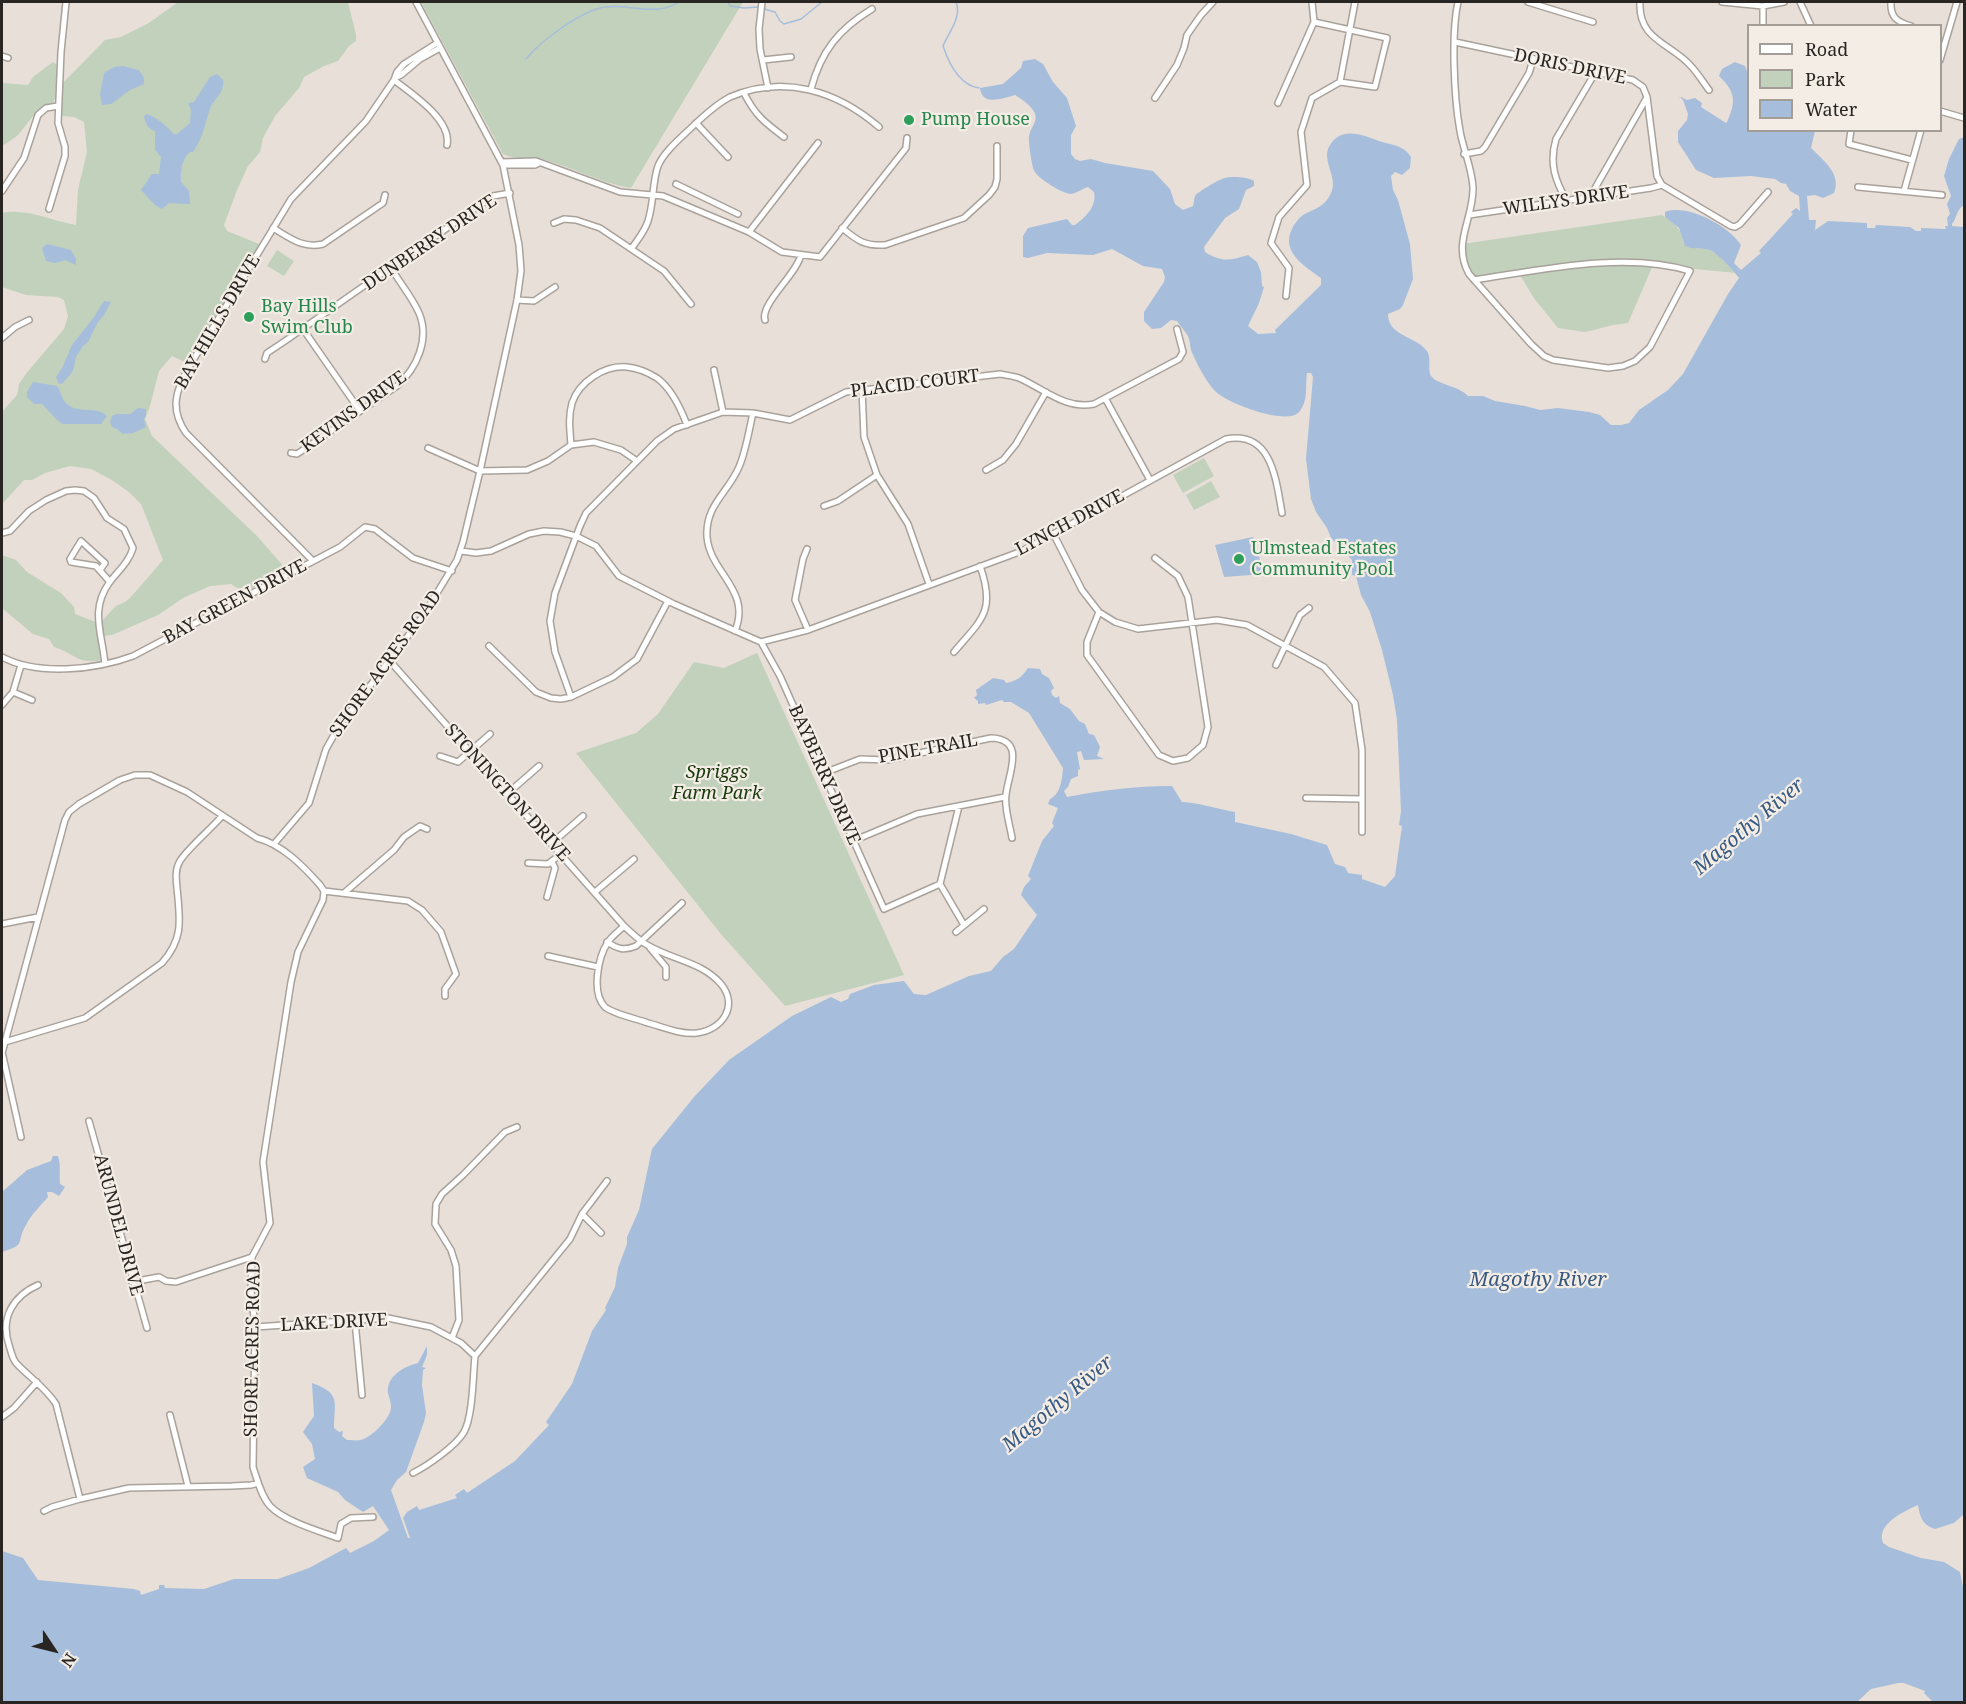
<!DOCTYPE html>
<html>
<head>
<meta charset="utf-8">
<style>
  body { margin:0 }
  #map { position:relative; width:1966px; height:1704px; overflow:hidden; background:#e7dfd8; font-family:"Noto Serif",serif }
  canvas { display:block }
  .frame { position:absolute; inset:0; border:3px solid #282522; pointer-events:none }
  .legend { position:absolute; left:1747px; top:24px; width:195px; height:108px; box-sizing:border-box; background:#f4ede5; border:2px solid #a29d97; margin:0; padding:8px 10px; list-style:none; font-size:18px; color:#282522 }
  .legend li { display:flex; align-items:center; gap:12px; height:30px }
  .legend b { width:30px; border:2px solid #a29d97 }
  .north { position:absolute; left:24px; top:1620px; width:60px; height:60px; -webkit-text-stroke:4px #f4ede5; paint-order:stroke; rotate:125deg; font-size:16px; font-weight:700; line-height:24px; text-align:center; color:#282522 }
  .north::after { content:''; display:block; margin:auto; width:21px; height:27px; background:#282522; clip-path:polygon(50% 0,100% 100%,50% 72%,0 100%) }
</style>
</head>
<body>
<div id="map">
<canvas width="1966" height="1704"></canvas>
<div class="frame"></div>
<ul class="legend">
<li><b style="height:8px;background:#fff"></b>Road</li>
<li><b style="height:16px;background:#c1d1bc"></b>Park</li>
<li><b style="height:16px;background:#a6bedb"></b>Water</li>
</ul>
<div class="north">N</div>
</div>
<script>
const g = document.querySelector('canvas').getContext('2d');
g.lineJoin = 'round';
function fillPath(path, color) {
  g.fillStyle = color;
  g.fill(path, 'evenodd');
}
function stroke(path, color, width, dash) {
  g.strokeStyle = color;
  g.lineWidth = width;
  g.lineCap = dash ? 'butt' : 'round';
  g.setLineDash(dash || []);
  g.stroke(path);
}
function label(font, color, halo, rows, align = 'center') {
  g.font = font + ' "Noto Serif",serif';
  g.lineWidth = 4.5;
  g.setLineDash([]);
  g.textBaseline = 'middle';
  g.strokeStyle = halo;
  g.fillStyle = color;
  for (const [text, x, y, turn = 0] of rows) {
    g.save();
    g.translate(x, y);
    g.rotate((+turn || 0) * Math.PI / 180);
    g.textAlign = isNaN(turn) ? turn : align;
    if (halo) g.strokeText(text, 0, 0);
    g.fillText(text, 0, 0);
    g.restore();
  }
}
const green = new Path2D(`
  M178,2H348L356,35V41L349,46L338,61L324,66L304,77L299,88L275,116L263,138L260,152L248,166L237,190L224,225L227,231L264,246L189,364L172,356L159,371L150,406L145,419L152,436L257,536L285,568C280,582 256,586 242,591L231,584L210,586L183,598L158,615L112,635L104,636L101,622L116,606L125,602L130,598L163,560L141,504L129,492L112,480L91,469L70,466L45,473L32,480H24L2,504V412L17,395L19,384L25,375L64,329L68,316L64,300L58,297L26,295L2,287V213C27,208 51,221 76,225L78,190L87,152L84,122L74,117L62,116L58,88L105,40L121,37L149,23Z
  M421,2H743L631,188C601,183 574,168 545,160C532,156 516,161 503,154Z
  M53,62L56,64C59,70 57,97 53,103C36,107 29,123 18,135C13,139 7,143 2,146V83L28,85L33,77Z
  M1662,215C1673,223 1682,228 1683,242C1696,252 1698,246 1710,250C1718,253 1729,267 1736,273L1653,265L1628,323L1613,325L1585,332L1558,328L1534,298L1520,275L1583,267L1642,264L1581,265L1474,280L1468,273L1462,244Z
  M277,250L294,261L284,276L267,266Z
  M1204,458L1214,476L1183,493L1173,475Z
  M1211,481L1220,497L1194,510L1186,495Z
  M2,555L16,560L27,572L61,593L74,607L75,614L98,623L102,660C78,665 74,653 54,647L49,639L33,634L2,608Z
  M757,653L904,975L785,1006L721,934L576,753L636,733L658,714L694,662L724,668Z`);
const water = new Path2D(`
  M1035,59L1043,64L1053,82L1067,98L1076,126L1071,135V154L1075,159L1080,161L1091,159L1105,163L1153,171L1170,189L1175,204L1183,210L1193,206C1194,202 1194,199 1195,196C1196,193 1221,178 1225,178C1232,176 1248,177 1254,181V186L1246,190L1239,209L1225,218L1204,247L1205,252C1222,263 1231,260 1248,255L1257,262L1261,272L1262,286L1264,287L1259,303L1248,326L1258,334L1276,333L1275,330L1321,285V278C1306,267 1280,252 1292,229C1294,224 1299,218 1303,215C1315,208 1324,208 1331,193C1339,177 1320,160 1330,145C1342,126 1363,135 1379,141C1391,145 1404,145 1411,157L1410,168L1402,175L1395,172L1391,176L1393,190L1398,200L1410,244L1413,279L1403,305L1400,309L1388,314C1388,336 1415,336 1426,350C1433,358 1426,370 1432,377C1437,384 1459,386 1468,396H1483L1495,401L1525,406L1540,410L1558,408L1589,412L1600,415L1611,425H1621L1629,423L1639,410L1668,390L1683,374L1728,294L1739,278C1734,271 1717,253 1710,250C1701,247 1694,250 1685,246L1679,228L1665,217V212C1687,203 1729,226 1741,245L1734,263L1741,270L1761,253L1759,251L1793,214L1791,212L1796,208L1800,211L1799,196L1790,191L1786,184L1781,183L1775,179L1751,176L1714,178L1696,170L1678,142V131L1687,120L1688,114L1683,100L1680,97L1677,98L1681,97L1687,100L1695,98L1702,103L1701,107L1726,123L1727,122C1736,102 1736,92 1719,76L1722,69L1735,62L1745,66L1748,74V130L1815,131L1811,148C1823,160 1842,174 1834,193L1823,198L1815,195L1807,196L1809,220H1816L1815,230L1828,221L1867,223V228H1875L1876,225L1910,227L1916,231H1921V228L1946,229L1945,226H1948L1947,218L1950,214L1947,204L1951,196L1944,176L1949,159L1959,139L1964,137V205C1956,210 1957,218 1952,224V226L1964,227V1514L1954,1523L1935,1529C1922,1525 1920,1517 1918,1505C1903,1512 1876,1524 1883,1543L1889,1547L1921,1558L1944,1562L1960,1572L1964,1592V1702H1933L1924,1693L1925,1691L1904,1683H1898L1871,1689L1857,1702H2V1551L23,1558L38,1580L134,1589L140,1591L141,1595L159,1589V1585H164L165,1588L204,1589L234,1579H278L309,1568L346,1548L350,1553L374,1541L389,1530L373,1506L363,1512L345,1500L338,1492L307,1478L303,1467L315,1459L312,1444L303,1432L314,1416L312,1383C342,1394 334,1402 334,1428L339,1432L343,1431L342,1436L347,1440C352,1440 358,1441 361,1440C372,1437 391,1418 391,1407C391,1402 389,1397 388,1393C386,1376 405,1366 418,1363L427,1346V1355L422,1367L426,1368L423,1370L422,1385L426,1413L424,1422L406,1472L397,1480L391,1490L408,1538H410L403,1518L407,1512L417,1506L419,1510L457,1498L455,1495L464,1489L467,1493L515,1461L549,1425L546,1422L572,1384L592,1331L606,1310L605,1308L615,1287L618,1268L627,1244V1237L639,1210L652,1149L694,1097L729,1060L792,1016L831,997L841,1002L848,999L850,994L874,985L904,981L914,994L926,995L969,976L991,971L1003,957L1014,949L1037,915L1021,895L1024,887L1031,879L1028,876L1042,841L1054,826L1052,823L1058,808L1048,804L1050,799C1061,794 1062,779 1063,768L1029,713L1011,702H1004L1002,700L986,705L985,703L978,704V701L974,698L977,695L976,690L993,678L1004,680L1006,683C1017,681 1022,677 1028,668L1040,669L1042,674L1049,678L1054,688L1051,691L1052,695L1056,698L1059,696L1060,703L1070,709L1079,721L1085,724L1089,734L1094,735L1100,747L1097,756L1104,759L1084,760L1081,751L1077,752L1080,769L1078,770V776L1071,779L1068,787L1064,791L1067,797C1104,790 1134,786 1172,786L1182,802C1200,803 1217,809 1235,812V822L1291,834L1327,845L1335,864L1345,867L1348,873L1362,875V879L1385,887L1395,876L1402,826L1399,825L1401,811L1397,720L1393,695L1382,650L1370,612L1361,595L1356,576L1352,575V560L1331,538L1327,528L1316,512L1311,499L1306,459L1313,377L1311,373H1307C1305,386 1309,402 1298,413C1285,425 1225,403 1214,390C1204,378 1197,364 1191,350C1190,346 1190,340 1188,336C1185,331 1181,327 1177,321L1171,320L1161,328L1152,329L1144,321V312L1164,282L1165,277L1162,269L1143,266L1112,249L1093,255L1047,253L1028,258L1023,257V236L1028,228L1067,219L1072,225H1075C1086,217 1097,206 1094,192L1088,187C1082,189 1077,193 1071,194C1063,194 1039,179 1035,172C1032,169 1028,140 1029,136C1030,129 1038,121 1035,114C1033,107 1022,99 1015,95C1003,98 982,107 980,88L1003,84L1021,68L1023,61Z
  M123,66L139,70L144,78V84L130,90L111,104L102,105L100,94L104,73L114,67Z
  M217,74L223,80C225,93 214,98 210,109C204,126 204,136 193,152H190C182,159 180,171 181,182L189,191L190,204L169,203L162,209L155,205L141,190L152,174H159L161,157L155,150V131C148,130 145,122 144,116L147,114C158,118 166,126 174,134H177L190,123L191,110L188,103L194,102L210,77Z
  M47,244L71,250L76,259V265L65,260L55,263L46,261L42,248Z
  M104,301L111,302L104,315L98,322L88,342L83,346L76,357L73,371L63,383L59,384L56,377L62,368L72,345L94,317Z
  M33,382L57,386C61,391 61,398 66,403C77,415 96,405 107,416L101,424H63L57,420L42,404H34L27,397V392Z
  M138,408L146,409V416L144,419L146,427L144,428L133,433L123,434L117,429L112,427L110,422L112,416L116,414H130Z
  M1253,537L1264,574L1224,577L1215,545Z
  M53,1156H58C61,1165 59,1174 60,1184L65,1187L59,1196L52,1192H47L48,1197C40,1206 31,1215 26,1225C15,1243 28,1244 2,1252V1192L27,1170L51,1161Z`);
const stream = new Path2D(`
  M688,2H692
  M728,2L730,6L744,8L758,7
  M956,2C962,17 949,32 943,46C949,64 959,85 979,88
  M764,9L775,12L780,21L784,24L801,19L822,2
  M526,59C540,41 584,9 606,7C630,4 657,17 679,2`);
const minor = new Path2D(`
  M762,2L759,29L760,49L768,88
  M1458,2C1451,33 1454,98 1460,131C1463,149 1473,171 1473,189C1473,220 1452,243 1469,274L1531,344L1544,356L1553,360L1608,368L1623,366L1635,361L1650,347L1690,271C1624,251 1541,270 1474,280
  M1528,2L1593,22
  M1640,2C1638,39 1669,43 1689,64C1697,72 1703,82 1709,90
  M1722,2L1763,6L1784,2
  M1800,2L1811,26
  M1891,2C1890,17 1897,22 1911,26
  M1763,6V26
  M1314,22L1387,38L1375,87L1340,82
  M1455,42L1633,80L1643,87L1647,97L1657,176L1662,185L1731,226L1735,227L1740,224L1768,192
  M2,56L8,58
  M763,60L791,57
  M1940,60L1957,2
  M397,77L401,75L420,59L440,48
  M394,80C412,94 452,120 447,145
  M1340,82L1355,2
  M811,89C821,51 839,29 872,9
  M744,93C755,115 764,122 784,137
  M1155,98L1177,65L1184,48L1187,35L1201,15L1213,2
  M1278,103L1314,22L1312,2
  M1940,111L1964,118
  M696,123L728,157
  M1851,130L1849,144L1912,160
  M1464,154L1481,151L1485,147L1529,73L1533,60
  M502,162L536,161L620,192L663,196L749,232L782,252L820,257L906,148L907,138
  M503,165H535L539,163
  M676,184L738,214
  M1858,187L1942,195
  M2,191L24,158L38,115L46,108L58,106
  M1904,191L1921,130
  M1590,197L1646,99
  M1567,201C1555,181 1549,163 1556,139L1595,73
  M49,209L65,156V147L58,123L61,52L66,2
  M1469,215L1651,188L1662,185
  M554,223L564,219L576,220L600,228L664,271L691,304
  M273,228C290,238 303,249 323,244L383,203L385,195
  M842,228C858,241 864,246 885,245L964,218L989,195L995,187L997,179V146
  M749,232L818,143
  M632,248C638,239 645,231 648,221C654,203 652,183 658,166C664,151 683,136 694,125C705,115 716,104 730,97C784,74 837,91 879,127
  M1286,296L1289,268L1271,243L1279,217L1307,185L1301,132L1312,98L1340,82
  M517,300L534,301L555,287
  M765,320C760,304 796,275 801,255
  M303,329L360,411
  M2,338L15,327L29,320
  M265,359L267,353L285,341L493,196L510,193
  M714,370L723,412
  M862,389L864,437L877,475L908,524L929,584
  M1105,398L1150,480
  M571,445C570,431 568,417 572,403C579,382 604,365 627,367C637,368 649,373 657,378C672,389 681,409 687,425
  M428,448L480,471L527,470L548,461L571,445L594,442L621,450L637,461
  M291,453L297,454L397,386C417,368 430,339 419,313C412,297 400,283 391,268
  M986,470L1003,460L1016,444L1046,392
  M824,506L838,501L877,475
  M2,533L10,531L29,511L46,500L66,491L75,490L84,491L94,498L107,518L124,529L133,548C129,562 118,571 109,583C90,610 102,633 105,664
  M1054,535L1082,590L1099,612L1115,622L1138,629L1217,620L1247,625L1324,667L1355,703L1362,750V832
  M807,549L803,559L795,600L808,630
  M461,551L476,553L491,551L529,534L544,531L560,532L576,536L596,546L619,576L674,604L761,642L808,630L1022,551L1226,439C1272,430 1276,480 1282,513
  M313,561L186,433C170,410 175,391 189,367L291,199L366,121L394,80L397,72L404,64L437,43
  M100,570L105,563L81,541L70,559L71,562L96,566L110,582
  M1099,612L1087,642V655L1159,755L1173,761L1188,758L1203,745L1208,727L1188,597L1178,576L1155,558
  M735,631C752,590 710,573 707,537C705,505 728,493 739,467C746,451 749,430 753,413
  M761,642L780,676L884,909L940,884L959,806
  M489,646L536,692L551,698L561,699L571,697L613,677L637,659L668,601
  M954,652C982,619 996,611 980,566
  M2,657C38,676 95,670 133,656L340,547L365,527L375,529L413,558L452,571
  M389,660L624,926C632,933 639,941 649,946C673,960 702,962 721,984C739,1006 722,1030 697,1033C681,1035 663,1027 648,1023C638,1019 613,1014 605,1007C591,993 598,957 608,942C612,936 619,931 624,926
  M1276,665L1300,615L1309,608
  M13,692L32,700
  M571,697L555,652L550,621L555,593L580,526L586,513L657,441L674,429L723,412L753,413L790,420L846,392L1000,374C1006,375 1013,376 1019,378C1044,389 1066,410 1094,404L1179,359L1183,352L1177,329
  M2,705L13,692L21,665
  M440,756L458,762L490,734
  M824,773L860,759L887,760L991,738C1027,739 1008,774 1006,795C1004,808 1010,825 1012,838
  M507,794L539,766
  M1306,798L1362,799
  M853,841L917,814L1005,797
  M552,843L583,816
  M274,844L309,803L326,749L338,728L423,616L457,560L463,542L480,471L517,300L521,271L519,245L503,165L416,2
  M528,863L548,864L561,854
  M940,884L964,925
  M324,891L408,901L422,910L441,932L456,974L445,989V996
  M595,892L634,859
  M344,893L394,850L404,837L420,826L427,829
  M547,897L555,868L552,862
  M2,924L38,917
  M956,932L984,909
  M607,942C618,949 624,951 636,946L682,903
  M650,948L666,967V977
  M548,956L598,967
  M5,1042L85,1018L162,963C184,938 180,920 177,888C176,879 175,869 180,861C187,849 212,828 222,816
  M2,1052L21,1137
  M2,1053L65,820L69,812L79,804L120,780L135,775H150L187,792L257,838C282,844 304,867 320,885L324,891L323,900L298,952L291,982L263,1162L270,1223L252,1257L251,1291L255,1327L253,1467C257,1479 261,1496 270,1506C284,1521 319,1531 338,1538L341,1524L351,1518L373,1517
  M89,1121L147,1328
  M582,1214L601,1233
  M132,1282L159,1277L166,1281L176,1282L252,1257
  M38,1285C13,1296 0,1318 9,1345C11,1351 12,1358 16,1363C29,1377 45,1387 56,1404L80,1499
  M355,1321L362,1395
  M255,1327L388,1318L431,1327L461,1343L475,1356
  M452,1338L459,1320L456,1266L451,1250L435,1224L436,1204L442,1194L463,1175L505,1132L517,1127
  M475,1356L570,1239L582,1214L607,1181
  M170,1415L188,1486
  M2,1417L14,1408L37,1382
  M413,1473C427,1466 456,1446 464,1432C473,1416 473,1375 475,1356
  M44,1511L52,1507L80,1499L129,1488L232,1486L251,1485L258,1483`);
const markers = [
  [909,120,6,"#2e9e5b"],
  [249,317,6,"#2e9e5b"],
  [1239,559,6,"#2e9e5b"]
];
const streetNames = [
  ["DORIS DRIVE",1570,67,12],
  ["WILLYS DRIVE",1566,201,-8],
  ["DUNBERRY DRIVE",430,243,-34],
  ["BAY HILLS DRIVE",218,322,-60],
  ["PLACID COURT",915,384,-7],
  ["KEVINS DRIVE",354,412,-36],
  ["LYNCH DRIVE",1070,523,-28],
  ["BAY GREEN DRIVE",235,602,-28],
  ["SHORE ACRES ROAD",386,664,-54],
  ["PINE TRAIL",928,749,-10],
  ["BAYBERRY DRIVE",824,775,66],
  ["STONINGTON DRIVE",507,793,48],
  ["ARUNDEL DRIVE",118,1225,75],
  ["LAKE DRIVE",334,1323,-3],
  ["SHORE ACRES ROAD",253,1349,-89]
];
const leisureNames = [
  ["Pump House",921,120],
  ["Bay Hills",261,307],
  ["Swim Club",261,328],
  ["Ulmstead Estates",1251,549],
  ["Community Pool",1251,570]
];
const parkNames = [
  ["Spriggs",717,773],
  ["Farm Park",717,794]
];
const waterNames = [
  ["Magothy River",1749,827,-40],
  ["Magothy River",1538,1280],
  ["Magothy River",1058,1404,-40]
];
fillPath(green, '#c1d1bc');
fillPath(water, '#a6bedb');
stroke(stream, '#a6bedb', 1.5);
stroke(minor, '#a9a29b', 8);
stroke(minor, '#fff', 5);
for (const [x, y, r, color] of markers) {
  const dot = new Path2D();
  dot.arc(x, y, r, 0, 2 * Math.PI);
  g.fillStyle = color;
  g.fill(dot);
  stroke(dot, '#f4ede5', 2);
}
label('18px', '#282522', '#f4ede5', streetNames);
label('18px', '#27864d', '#f4ede5', leisureNames, 'left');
label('italic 18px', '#17380c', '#f4ede5', parkNames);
label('italic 20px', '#375982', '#f4ede5', waterNames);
</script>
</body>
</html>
